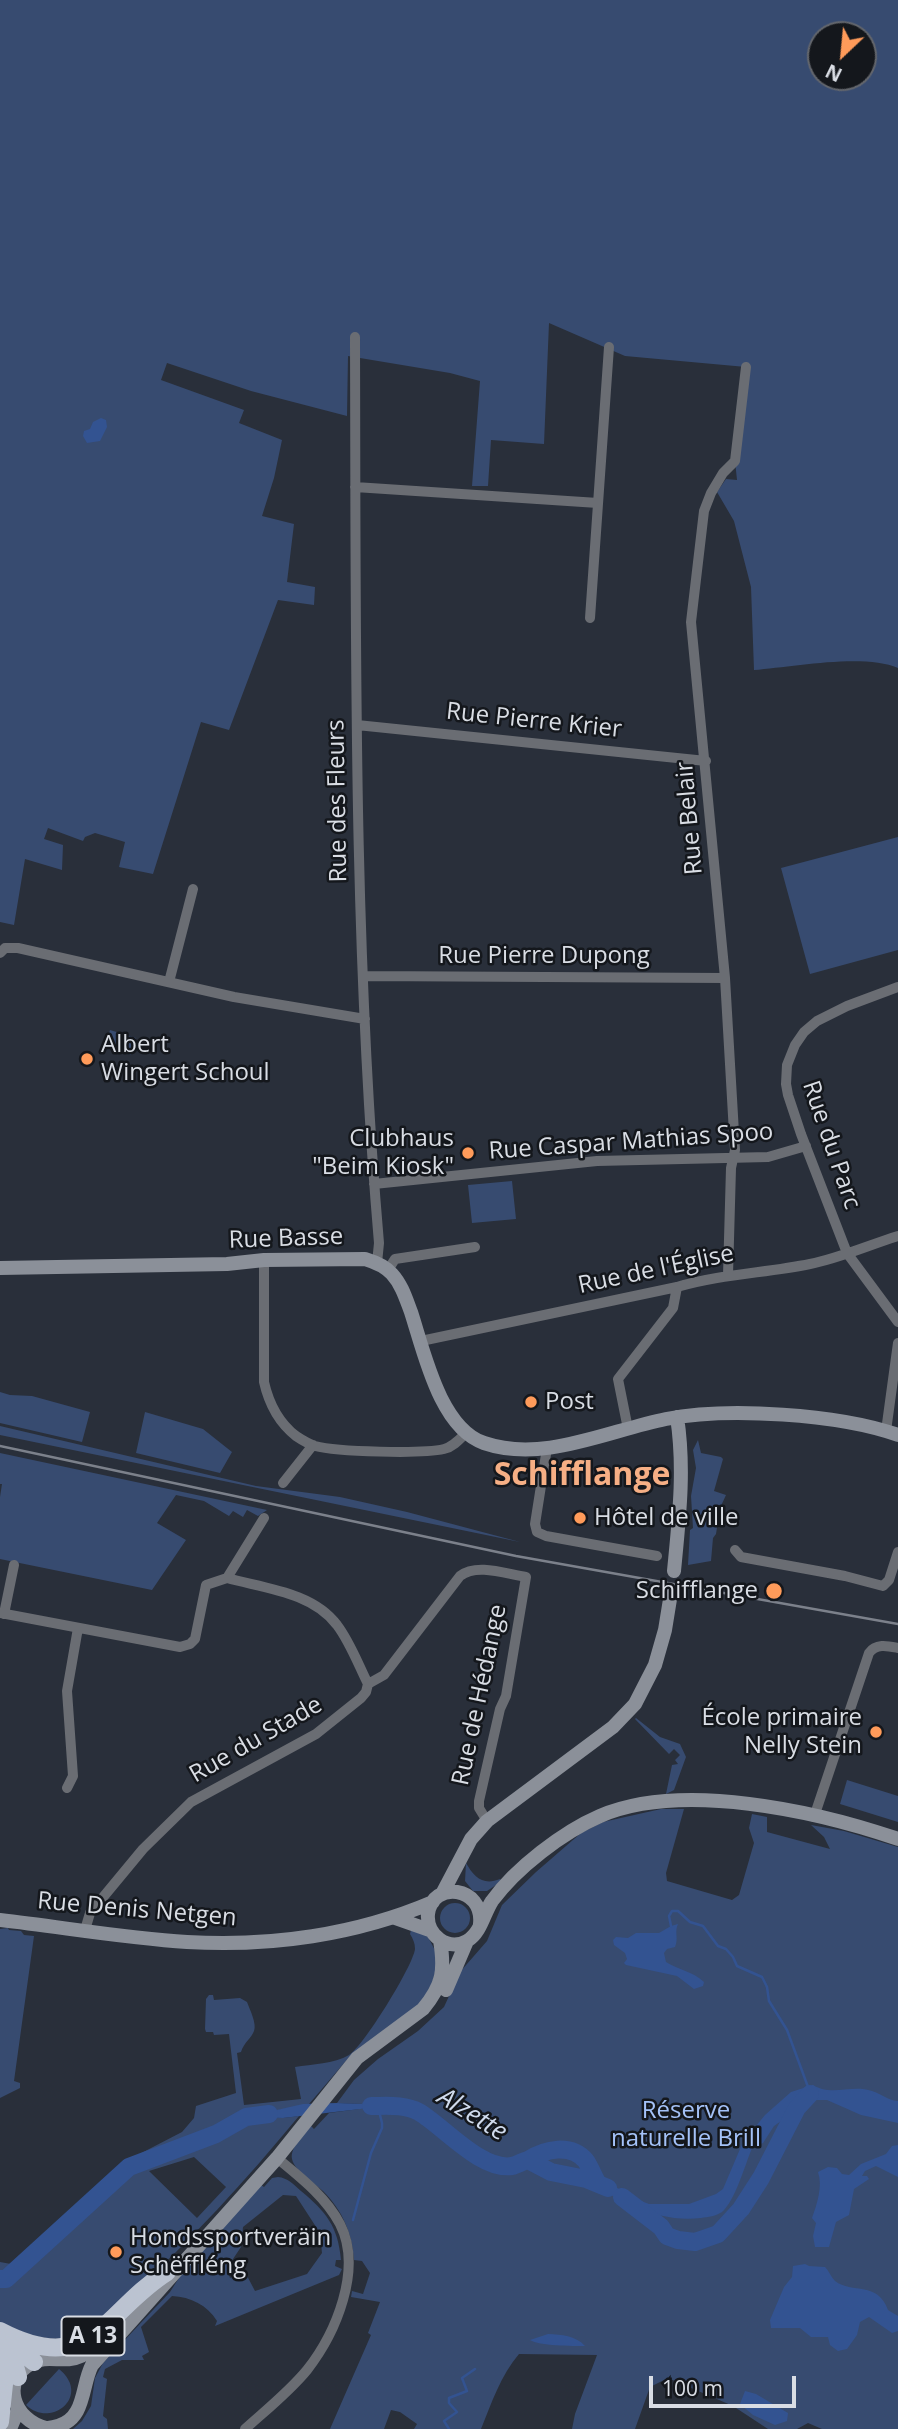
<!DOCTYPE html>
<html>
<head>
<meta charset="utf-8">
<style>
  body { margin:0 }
  #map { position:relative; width:898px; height:2429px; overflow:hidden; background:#292f3a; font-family:"Open Sans",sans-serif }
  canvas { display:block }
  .north { position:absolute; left:807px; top:21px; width:70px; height:70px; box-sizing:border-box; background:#14171c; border:2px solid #63666c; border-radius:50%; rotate:206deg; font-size:19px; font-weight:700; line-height:28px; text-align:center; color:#d9dde4 }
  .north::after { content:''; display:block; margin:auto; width:24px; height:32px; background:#ff9b5a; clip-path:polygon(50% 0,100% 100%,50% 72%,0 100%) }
  .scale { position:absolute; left:649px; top:2376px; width:147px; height:32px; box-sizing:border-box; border:4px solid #d9dde4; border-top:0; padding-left:9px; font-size:21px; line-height:24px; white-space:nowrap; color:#d9dde4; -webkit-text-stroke:5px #14171c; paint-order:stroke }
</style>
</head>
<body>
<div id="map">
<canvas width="898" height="2429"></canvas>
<div class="north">N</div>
<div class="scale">100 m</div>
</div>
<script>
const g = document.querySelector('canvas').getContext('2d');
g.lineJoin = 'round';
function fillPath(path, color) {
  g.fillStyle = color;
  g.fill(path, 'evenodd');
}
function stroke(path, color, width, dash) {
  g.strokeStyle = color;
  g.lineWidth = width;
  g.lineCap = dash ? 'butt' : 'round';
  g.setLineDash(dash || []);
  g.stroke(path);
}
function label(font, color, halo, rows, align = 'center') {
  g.font = font + ' "Open Sans",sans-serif';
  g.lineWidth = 5;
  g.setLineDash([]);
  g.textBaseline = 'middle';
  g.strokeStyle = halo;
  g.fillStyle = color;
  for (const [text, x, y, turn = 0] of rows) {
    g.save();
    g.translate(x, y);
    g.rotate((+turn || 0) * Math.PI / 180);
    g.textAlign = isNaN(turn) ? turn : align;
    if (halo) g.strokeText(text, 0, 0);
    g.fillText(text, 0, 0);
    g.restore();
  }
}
const green = new Path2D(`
  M0,0H898V668C864,653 792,667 754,670L751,587L734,521L717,492L726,479L737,480L735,461L746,367L625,356L549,323L544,444L491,440L488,486H472L480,381L450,373L348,356L347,416L251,391L167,363L161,380L244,410L239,423L282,440L274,478L262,516L294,524L287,582L315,587L314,605L278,600L229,730L201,722L153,874L119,867L125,842L95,833L85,837L83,841L48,828L44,839L63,845L62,870L25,859L14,925L0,922ZM821,35H863V77H821Z
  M898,837V950L810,974L781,868Z
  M110,1030L136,1038L131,1055L105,1047Z
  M512,1181L516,1219L472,1223L468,1185Z
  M0,1392L10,1395L32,1396L90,1412L82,1442L0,1423Z
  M145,1412L203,1429L232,1452L220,1473L136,1453Z
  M0,1426L256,1486L340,1497L407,1512L520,1542L0,1435Z
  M698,1440L701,1453L721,1457L723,1459L714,1491L726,1495L720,1508L716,1534L713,1538L711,1561L688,1565L690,1530L693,1528L691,1496L696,1468L693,1450Z
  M0,1453L267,1510L258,1516L247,1510L243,1517L233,1511L229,1516L204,1501L176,1495L157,1523L186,1540L152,1590L0,1559V1497L2,1484H0Z
  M636,1718L660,1737L680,1744L686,1757L674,1790L666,1794L672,1765L678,1764L675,1760L680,1755L674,1749L669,1754L635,1719Z
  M847,1780L898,1796V1822L840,1804Z
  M661,1809H684L666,1873L667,1881L732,1900L739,1895L754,1843L749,1828L752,1814L767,1817V1832L830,1849L824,1837L811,1825L844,1831L898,1847V2429H822L808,2423L797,2429H768L733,2406L668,2378L650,2387L635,2429H572L575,2414L597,2355L519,2354C501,2375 491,2404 481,2429H414L417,2424L400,2412L391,2410L384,2429H330L371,2335L368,2333L380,2302L351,2297L352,2291L363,2294L370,2273L362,2261L354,2260C352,2233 343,2211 323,2191C314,2183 295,2172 292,2159C290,2147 304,2135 311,2126L314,2129L329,2113L389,2105L337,2103L354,2080L378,2059L418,2031L444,2007L460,1972L487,1941L502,1905L536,1872L581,1833L603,1822Z
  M466,1863C474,1877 483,1886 500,1879L502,1881L487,1891H473L465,1881Z
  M440 1918a15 15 0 1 1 30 0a15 15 0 1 1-30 0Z
  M8,1928L9,1930L21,1931L24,1935L34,1936L14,2081L20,2083V2088L0,2098V1929Z
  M411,1930L427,1935L439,1958L428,1998L351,2055L309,2104L250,2116L283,2118L299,2116C246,2180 191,2241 129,2296C113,2311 95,2331 73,2337C47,2343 25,2333 0,2326V2262L11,2264L124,2162L182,2132L194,2118L196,2106L236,2093L229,2034L214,2035L213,2032H206L205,2029L206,1999L209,1995H213L214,2000L240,1998L247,2002C250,2010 257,2024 254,2031C251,2039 244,2042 241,2052L237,2053L244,2105L301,2099L295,2067C312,2064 334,2064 349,2055C363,2047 413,1966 415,1949C415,1943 413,1939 410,1934ZM194,2157L226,2187L197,2218L149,2171Z
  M278,2177C288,2178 293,2184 301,2191C326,2212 338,2226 341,2260H336L335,2266L342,2269L339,2275L215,2326L217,2321C207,2305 191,2297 172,2296L141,2327L149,2352L142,2356L144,2360H122L105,2369L103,2377L107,2379L103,2416L107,2419L108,2429H73L82,2421L91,2406L95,2378L103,2363L170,2292L184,2270L261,2185L264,2187L272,2178ZM283,2195L296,2196L320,2233L322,2253L307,2274L255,2291L245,2272L242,2271L230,2278L227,2268L241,2247L243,2227Z
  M59,2369C92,2396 51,2429 26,2405Z`);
const water = new Path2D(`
  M101,418L106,420L107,427L100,441L87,443L83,436L84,431L90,429L93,422Z
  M678,1924C674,1932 679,1938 675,1947L667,1949L664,1953L666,1962C679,1970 692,1971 704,1982L703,1986L694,1989L677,1976L626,1965L624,1963L627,1959L625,1953L614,1945L613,1940L616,1937L628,1938L636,1933H659L671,1926Z
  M813,2085C832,2097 851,2084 872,2091C882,2094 887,2100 898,2101V2123L861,2115L827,2100H811L774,2126L763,2143L752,2148C745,2165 735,2201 722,2212C716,2216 708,2217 701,2218C658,2223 620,2202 586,2179L585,2160L600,2179L619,2189L628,2196L649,2204H689L716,2194L723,2189L743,2142L765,2115L791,2092Z
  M337,2103L395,2105L283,2118L246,2117L303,2104Z
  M898,2145V2177L876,2166L865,2171L862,2176H867L869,2179L854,2189L849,2215L836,2222L829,2247H815L813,2236L816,2223L812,2218C817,2204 823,2186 818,2172L828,2167L837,2168L842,2174L849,2175L861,2164L886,2154L892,2146Z
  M805,2264L809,2266L825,2267C829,2271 831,2277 835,2281C852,2294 878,2281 888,2310L898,2316V2331L892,2333L869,2317L860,2322L857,2335L847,2349L838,2351L830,2345L828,2337H811L800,2328H771L770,2320L784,2287L792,2277L793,2266Z
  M548,2334C562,2335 575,2335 585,2346C572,2346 539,2346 530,2340Z
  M745,2391L756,2394L788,2413L787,2421L775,2425L753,2415L740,2404Z`);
const stream = new Path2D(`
  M671,1926L669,1916L672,1911H678L690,1922L703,1926L718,1946L726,1949L733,1957L737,1966L762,1977L767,1987L769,2001L787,2030L808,2087
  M353,2220L371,2153L382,2128V2123L378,2107
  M0,2283L6,2279
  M449,2429L444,2421L457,2412L449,2403V2398L467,2391L462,2378L475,2369`);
const river = new Path2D(`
  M371,2106C386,2106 405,2104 419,2112C443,2126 481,2171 512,2166C517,2165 523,2161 528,2160L551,2172L586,2179L608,2188
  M528,2160C545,2149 571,2143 586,2161C590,2167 593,2175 597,2182
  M622,2197L661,2227L667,2236L678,2240L695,2242L718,2234L741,2209L761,2178L797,2108L810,2094
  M0,2279H6L129,2167L216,2134L246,2117L269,2114`);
const street = new Path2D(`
  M355,337C356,639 353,942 379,1243L377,1263
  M355,487L598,503
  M590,618L609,347
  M357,725L706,761
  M0,953L5,948H18L234,997L365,1019
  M364,976L725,978
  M169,982L193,889
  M898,987L847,1006L817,1021L804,1032L795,1045L787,1065L786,1084L788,1095L801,1134L847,1253L898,1322
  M374,1184L597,1161L768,1157L806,1146
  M264,1260V1382C269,1404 278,1422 296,1436C302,1440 309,1444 315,1446C337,1452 423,1454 444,1449C453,1447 460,1439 466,1433
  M388,1270L395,1259L475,1247
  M728,1275L731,1168L735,1150L725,978L691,622L704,511L711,493L723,473L735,461L746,367
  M421,1341L677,1287C721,1274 766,1273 810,1264C840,1258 869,1245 898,1236
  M628,1429L618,1379L673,1308L677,1287
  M886,1431L898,1343
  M547,1448L535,1524L537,1532L546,1536L657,1556
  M283,1483L313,1445
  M264,1518L227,1578C263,1588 313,1592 337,1625C350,1642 358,1664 368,1684
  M735,1550L741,1557L845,1576L883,1586L889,1580L898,1552
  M0,1613L180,1647L190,1644L195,1639L206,1585L227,1578
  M4,1614L14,1565
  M368,1684L384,1675L460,1576C477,1563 506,1574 526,1577L506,1696L500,1709L479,1801V1808L487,1821
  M67,1788L73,1776L67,1691L78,1628
  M814,1817L869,1653C876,1643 888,1646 898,1648
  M85,1930L90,1913L143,1849L191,1802L316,1734L361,1698L366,1692L368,1684
  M245,2429C266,2410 289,2392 307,2370C336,2333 363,2269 340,2224C326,2197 300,2177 277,2158`);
const secondary = new Path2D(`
  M0,1268L227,1264L264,1260L365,1259C375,1262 385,1266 392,1274C402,1285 406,1299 411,1312C424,1352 440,1428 484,1443C543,1463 607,1431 666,1419C728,1407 838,1414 898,1435
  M674,1571C679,1519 685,1469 677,1417
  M442,1894L471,1839L487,1821L613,1727L635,1704L655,1665L665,1630L671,1593
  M395,1918L432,1931
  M0,1920C62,1927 124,1938 187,1942C270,1947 356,1935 433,1902
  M480,1924C484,1886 432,1880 428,1914C426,1935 448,1952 467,1941C481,1933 484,1913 492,1901C516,1868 563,1832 600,1816C682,1781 816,1811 898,1839
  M446,1990L467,1941
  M46,2428C13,2420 0,2380 32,2363C47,2354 65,2364 81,2356C92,2350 101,2339 110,2330
  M10,2429L18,2410
  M41,2429C46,2428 52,2428 58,2426C86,2418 81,2386 92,2365L277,2158L357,2058L423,2009C443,1985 445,1970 440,1940`);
const highway = new Path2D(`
  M0,2331C92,2379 103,2312 167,2272
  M6,2340L34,2362
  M0,2350L15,2366L18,2377
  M0,2360L4,2384L0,2422`);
const rail = new Path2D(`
  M0,1446L516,1556L898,1624`);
const markers = [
  [87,1059,7,"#ff9b5a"],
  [468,1153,7,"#ff9b5a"],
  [531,1402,7,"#ff9b5a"],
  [580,1518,7,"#ff9b5a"],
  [774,1591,9,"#ff9b5a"],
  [876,1732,7,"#ff9b5a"],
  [116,2252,7,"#ff9b5a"]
];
const shields = [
  [93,2336,63]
];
const shieldNames = [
  ["A 13",93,2336]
];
const streetNames = [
  ["Rue Pierre Krier",534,721,6],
  ["Rue des Fleurs",338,801,-91],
  ["Rue Belair",690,818,-95],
  ["Rue Pierre Dupong",544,956],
  ["Rue Caspar Mathias Spoo",631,1142,-4],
  ["Rue du Parc",831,1145,71],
  ["Rue Basse",286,1239,-2],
  ["Rue de l'Église",656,1270,-12],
  ["Rue de Hédange",480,1695,-78],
  ["Rue du Stade",256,1740,-30],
  ["Rue Denis Netgen",137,1910,5]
];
const poiNames = [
  ["Albert",101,1045],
  ["Wingert Schoul",101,1073],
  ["Clubhaus",454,1139,"right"],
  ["\"Beim Kiosk\"",454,1167,"right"],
  ["Post",545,1402],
  ["Hôtel de ville",594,1518],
  ["Schifflange",758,1591,"right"],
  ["École primaire",862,1718,"right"],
  ["Nelly Stein",862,1746,"right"],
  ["Hondssportveräin",130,2238],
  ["Schëffléng",130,2266]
];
const parkNames = [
  ["Réserve",686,2111],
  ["naturelle Brill",686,2139]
];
const waterNames = [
  ["Alzette",472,2115,32]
];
const districtNames = [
  ["Schifflange",582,1476]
];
fillPath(green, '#374b70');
fillPath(water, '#335391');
stroke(stream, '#335391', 2.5);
stroke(river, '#335391', 18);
stroke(street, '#6a6d73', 10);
stroke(secondary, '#8b9099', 14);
stroke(highway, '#bbc3d1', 18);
stroke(rail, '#7c818b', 2.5);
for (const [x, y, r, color] of markers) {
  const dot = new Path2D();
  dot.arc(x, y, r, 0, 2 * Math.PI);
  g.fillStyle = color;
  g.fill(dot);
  stroke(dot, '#14171c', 2.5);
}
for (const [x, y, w] of shields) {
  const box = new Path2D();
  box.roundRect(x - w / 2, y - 19.5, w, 39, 5);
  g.fillStyle = '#14171c';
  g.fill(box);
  stroke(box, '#d9dde4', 2);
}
label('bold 23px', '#d9dde4', null, shieldNames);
label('24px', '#d9dde4', '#14171c', streetNames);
label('24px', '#d9dde4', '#14171c', poiNames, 'left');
label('24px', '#a4c2f8', '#14171c', parkNames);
label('italic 26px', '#d0dbed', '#14171c', waterNames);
label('bold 32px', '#f6af85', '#14171c', districtNames);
</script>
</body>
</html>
